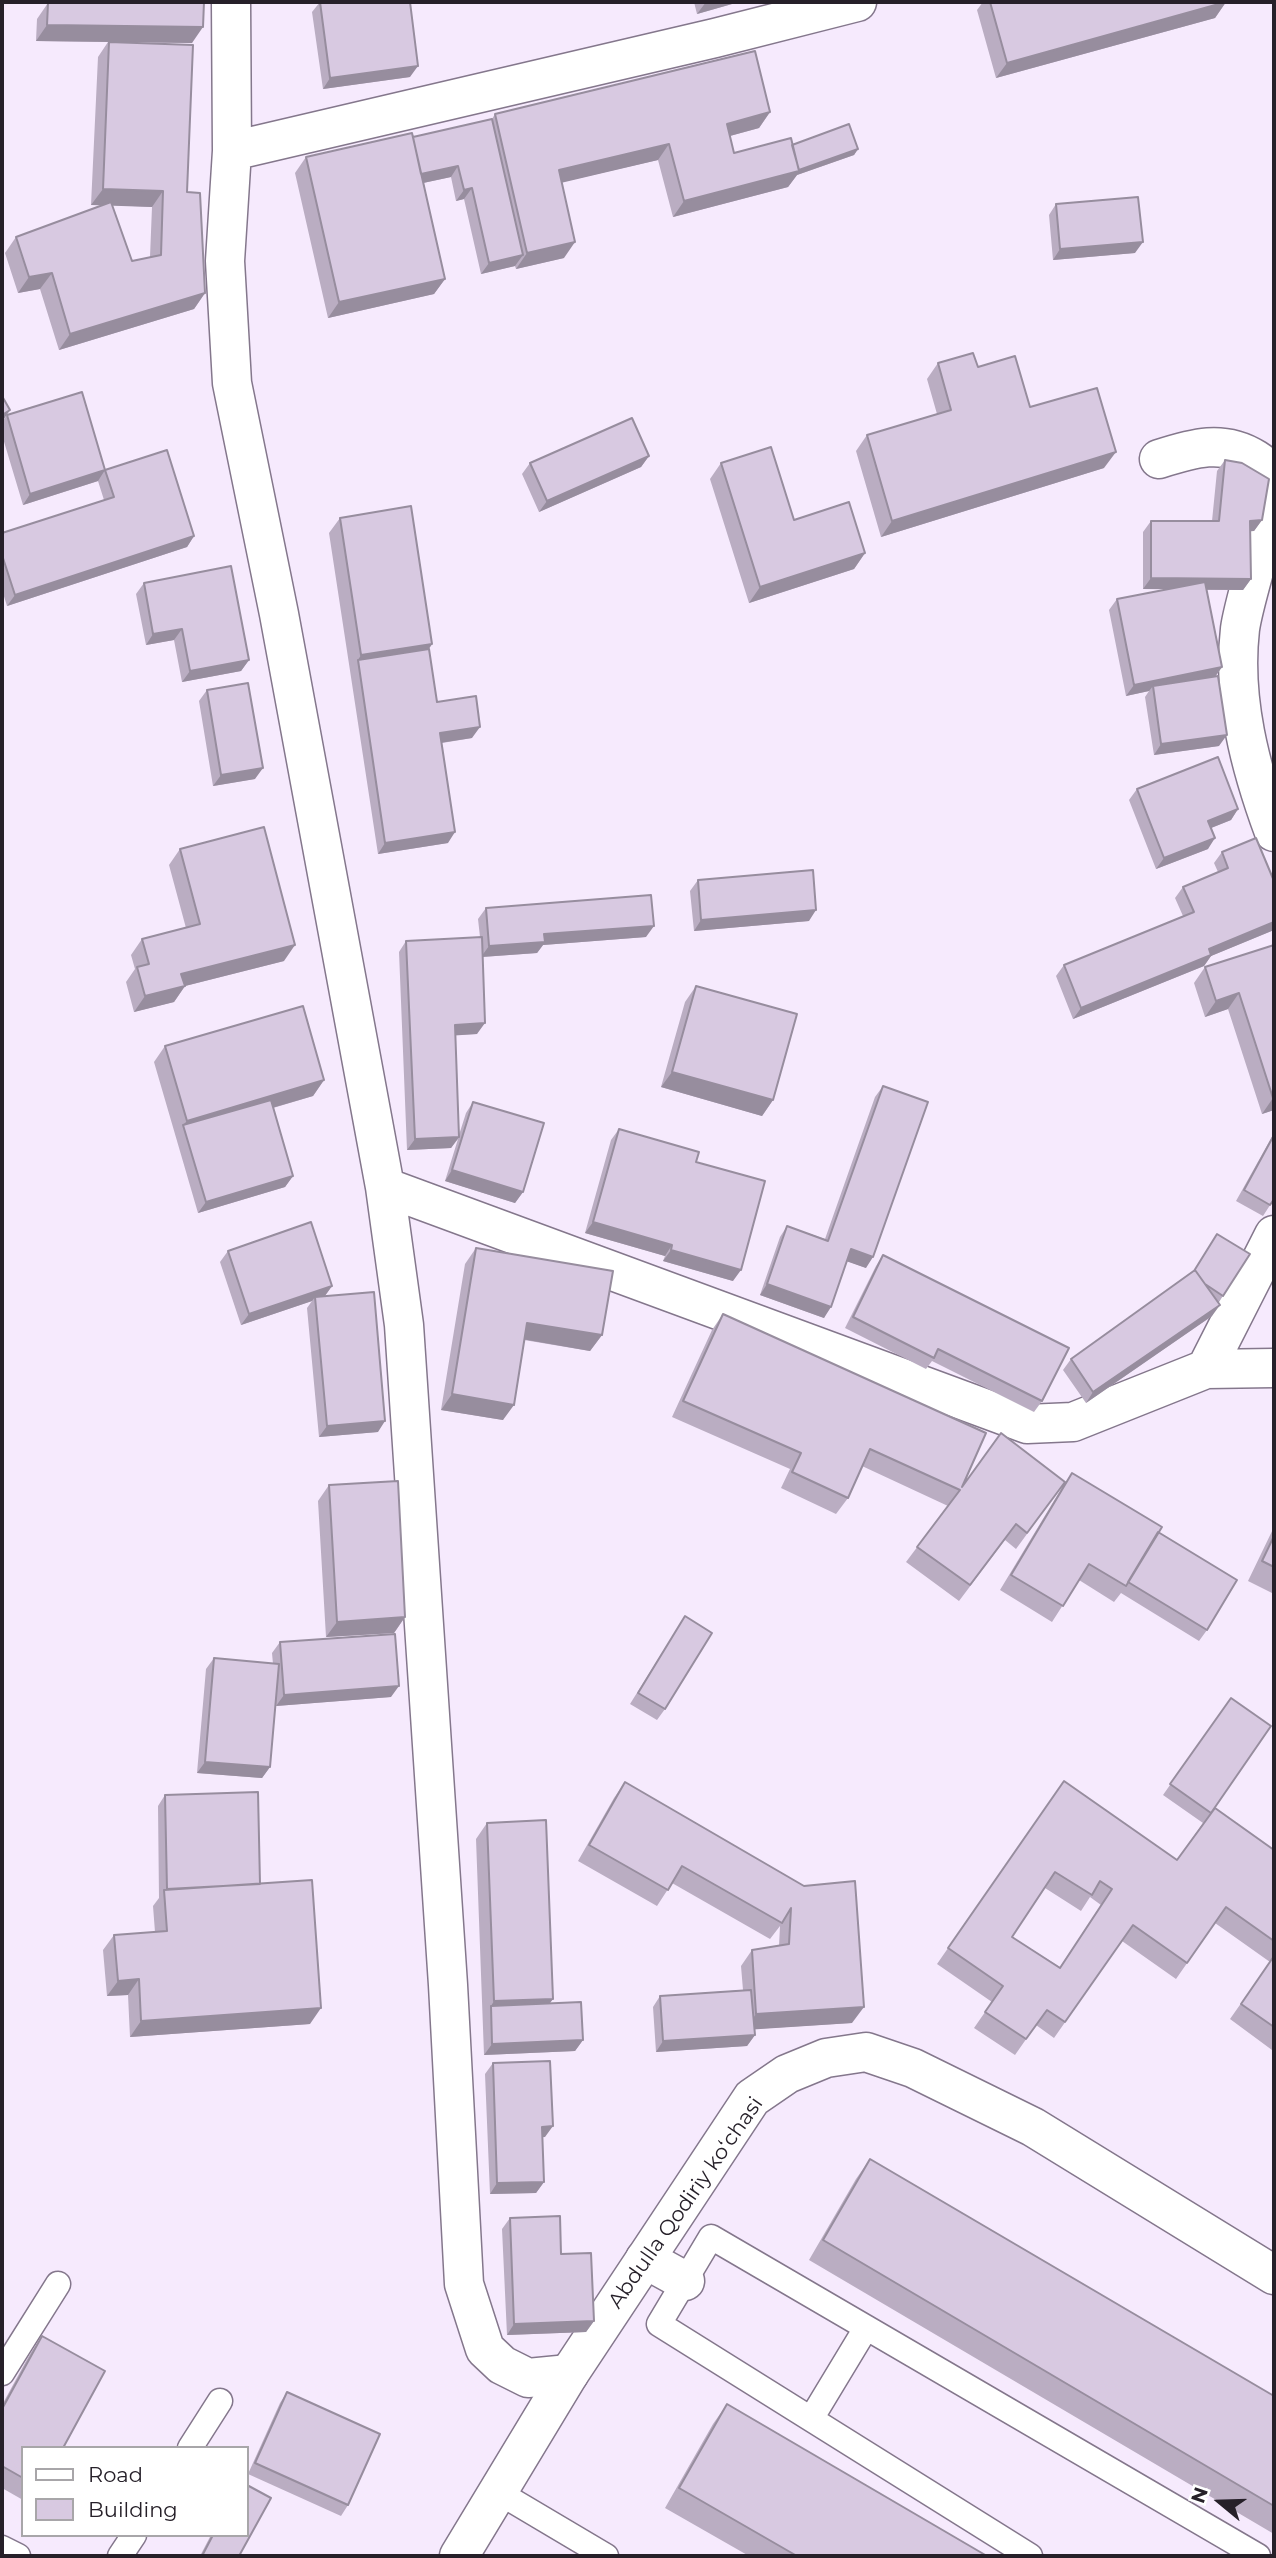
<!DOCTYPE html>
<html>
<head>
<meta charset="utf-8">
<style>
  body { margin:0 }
  #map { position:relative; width:1276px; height:2558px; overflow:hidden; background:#f6eafd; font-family:Montserrat,sans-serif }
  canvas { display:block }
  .frame { position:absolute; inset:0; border:4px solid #262029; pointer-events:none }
  .legend { position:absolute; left:21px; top:2446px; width:228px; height:91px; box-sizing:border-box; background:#fff; border:2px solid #a8a6a9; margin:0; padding:9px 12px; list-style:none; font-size:21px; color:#262029 }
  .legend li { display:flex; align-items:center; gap:14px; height:35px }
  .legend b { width:35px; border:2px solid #a8a6a9 }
  .north { position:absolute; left:1185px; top:2467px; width:70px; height:70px; -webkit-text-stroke:5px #fff; paint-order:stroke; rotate:289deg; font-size:19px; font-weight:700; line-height:28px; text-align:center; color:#262029 }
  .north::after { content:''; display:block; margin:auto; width:24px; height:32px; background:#262029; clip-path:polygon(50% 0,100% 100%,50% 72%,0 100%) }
</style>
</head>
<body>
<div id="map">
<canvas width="1276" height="2558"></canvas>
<div class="frame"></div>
<ul class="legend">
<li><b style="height:9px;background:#fff"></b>Road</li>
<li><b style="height:19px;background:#d8c9e1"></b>Building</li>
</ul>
<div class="north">N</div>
</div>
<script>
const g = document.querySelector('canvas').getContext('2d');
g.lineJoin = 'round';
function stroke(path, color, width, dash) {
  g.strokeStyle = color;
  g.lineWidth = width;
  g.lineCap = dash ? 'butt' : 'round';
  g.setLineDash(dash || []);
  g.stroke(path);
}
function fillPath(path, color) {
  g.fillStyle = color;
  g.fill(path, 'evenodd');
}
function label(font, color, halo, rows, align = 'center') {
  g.font = font + ' Montserrat,sans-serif';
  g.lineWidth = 5;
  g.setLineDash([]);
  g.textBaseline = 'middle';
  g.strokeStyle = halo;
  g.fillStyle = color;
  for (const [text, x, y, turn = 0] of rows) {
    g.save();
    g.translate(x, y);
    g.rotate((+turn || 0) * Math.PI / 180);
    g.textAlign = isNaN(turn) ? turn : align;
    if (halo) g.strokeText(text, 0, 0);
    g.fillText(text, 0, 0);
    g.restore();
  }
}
const service = new Path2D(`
  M2,2373L58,2284
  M811,2419L866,2328
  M190,2448L220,2401
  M498,2492L606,2556
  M2,2548L18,2556
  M120,2556L134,2535
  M1030,2556L659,2324L711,2237L1258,2556`);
const minor = new Path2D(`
  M231,2L232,151L225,261L232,383L279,614L385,1187L404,1325L448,1985L464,2284L485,2349L502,2365L528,2378L569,2374
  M232,151L715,38L857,2
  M1159,459C1193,448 1223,439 1255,459C1263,464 1269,469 1271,479C1276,511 1245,592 1240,629C1232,699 1250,767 1274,832
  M385,1187L1027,1424L1073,1422L1206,1369L1274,1368
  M1206,1369L1274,1235
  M645,2259L685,2281`);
const tertiary = new Path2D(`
  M459,2556L569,2374L752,2098L787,2074L826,2058L866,2052L913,2068L1033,2127L1274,2275`);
const wall = new Path2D(`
  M75,2H204L192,43L119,42L187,192L205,293L194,309L59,350L40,289L18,293L5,253L16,237L102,205H91L98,57L108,42L36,41L37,19L48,3H75ZM112,205L152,207L150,257L132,261Z
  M320,2L410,77L323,89L312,12Z
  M694,2H739L697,14Z
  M983,2H1226L1215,18L996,78L977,10Z
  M770,112L759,128L730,136L734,153L792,145L858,149L854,155L797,175L788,187L673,217L658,160L562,182L564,258L516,269L515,266L481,274L464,199L456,201L451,177L423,183L445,279L434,294L328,318L295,173L306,157L413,137L492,119L495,114Z
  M1056,204L1135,253L1053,260L1049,215Z
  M938,363L978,367L1104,468L881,537L856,451L867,435L937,414L927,379Z
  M7,415L105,470L98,481L23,505L2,435V422Z
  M649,456L641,467L539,512L522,474L530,463Z
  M1225,460L1262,520L1254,531H1250L1251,579L1243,590H1206L1222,667L1215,677L1219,746L1154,755L1145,697L1149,691L1126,696L1109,610L1117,599L1167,589H1143V532L1151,521H1212L1217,471Z
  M721,463L794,520L865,553L854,569L749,603L710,479Z
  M105,470L194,536L187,547L7,606L2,590V533L104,500L98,481Z
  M340,518L432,644L429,649L437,702L472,738L442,743L448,843L378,854L329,533Z
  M144,583L249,660L241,671L182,682L174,640L146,645L136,594Z
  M207,690L255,779L213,786L199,701Z
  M1137,789L1238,809L1231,820L1211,828L1208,849L1156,869L1129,800Z
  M180,849L284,961L185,986L174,1002L134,1012L126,982L135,969L131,955L142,939L186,928L169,865Z
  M1222,852L1274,881V930L1211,956L1204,966L1073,1019L1056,976L1064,965L1183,916L1175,898L1183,887L1218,872L1214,863Z
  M698,880L809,921L694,931L690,891Z
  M486,908L646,937L543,945L537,953L482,957L477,1034L455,1035L459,1135L466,1113L473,1102L523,1192L515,1203L445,1181L458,1139L451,1148L407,1150L399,952L406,941L480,937L478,919Z
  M1274,945V1110L1262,1114L1228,1009L1205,1017L1194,983L1205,967Z
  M696,986L773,1100L762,1116L661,1087L685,1002Z
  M165,1046L324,1080L313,1096L273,1108L293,1176L285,1187L198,1213L154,1062Z
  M883,1086L866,1268L847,1261L824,1318L760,1295L780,1237L787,1226L825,1239L875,1097Z
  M619,1129L696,1162L733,1281L663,1261L665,1256L585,1233L611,1140Z
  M1274,1133V1199L1263,1216L1236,1201Z
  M476,1248L602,1335L590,1351L524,1340L503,1420L441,1410L465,1264Z
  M228,1251L332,1286L325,1296L378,1432L319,1437L307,1308L312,1301L241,1325L220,1262Z
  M1250,1254L1219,1302L1216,1300L1212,1316L1086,1403L1063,1370L1071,1359Z
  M883,1255L1042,1401L1034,1412L932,1361L926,1369L845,1328L876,1266Z
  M723,1314L962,1487L1065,1482L1016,1549L1005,1540L959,1601L906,1562L948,1506L862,1466L848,1498L836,1514L781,1488L790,1469L672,1417L712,1330Z
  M1072,1473L1158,1532L1207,1630L1199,1641L1121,1593L1114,1602L1079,1580L1052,1622L1000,1590L1061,1489Z
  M329,1485L405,1617L394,1633L326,1637L318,1501Z
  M1274,1527V1594L1248,1581Z
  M685,1616L665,1709L657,1720L630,1704Z
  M280,1642L391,1697L276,1706V1701L270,1767L262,1778L197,1773L206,1669L214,1658L273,1664L272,1653Z
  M1231,1698L1214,1809L1274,1850V2047L1272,2050L1230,2019L1270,1962L1215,1923L1176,1979L1122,1941L1054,2038L1036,2025L1015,2055L974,2028L992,2002L937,1964L1064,1781L1177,1860L1203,1823L1163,1795ZM1045,1888L1081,1911L1090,1897L1101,1905L1060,1967L1012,1937Z
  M625,1782L804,1886L852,2023L754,2029L755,2035L747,2046L656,2052L653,2007L660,1996L743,1990L741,1966L752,1950L779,1946L780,1926L770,1939L672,1883L657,1906L578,1861L614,1798Z
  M165,1795L260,1884L310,2024L130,2037L128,1995L107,1996L103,1950L114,1935L155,1932L153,1906L159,1898L158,1806Z
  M487,1823L550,2004L583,2040L575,2051L484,2055L476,1839Z
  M493,2063L545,2137H542L544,2182L536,2193L490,2194L485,2074Z
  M870,2159L1274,2396V2534L809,2260L856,2179Z
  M510,2218L561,2254L594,2321L586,2332L507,2335L502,2229Z
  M42,2336L23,2448V2500L2,2488V2405L31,2352Z
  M287,2392L348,2505L341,2516L248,2474L280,2403Z
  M727,2404L987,2556H749L665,2508L713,2424Z
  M211,2535H247L239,2556H200Z`);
const shadedWall = new Path2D(`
  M706,2H739L697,14Z
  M1226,2L1215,18L996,78L1007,63Z
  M47,25L203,27L192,43L36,41Z
  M418,66L410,77L323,89L330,78Z
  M770,112L759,128L715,140L727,124Z
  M669,144L658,160L548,186L559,170Z
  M858,149L854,155L797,175L788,187L673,217L684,201Z
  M458,166L451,177L409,186L417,175Z
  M472,188L464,199L456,201L464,190Z
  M103,189L163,191L152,207L91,205Z
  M575,242L564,258L516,269L527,253Z
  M1143,242L1135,253L1053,260L1060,249Z
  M523,255L515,266L481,274L489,263Z
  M52,273L40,289L18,293L29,277Z
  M445,279L434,294L328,318L339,302Z
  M205,293L194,309L59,350L70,334Z
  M10,410L2,422V415Z
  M1116,452L1104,468L881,537L892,521Z
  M649,456L641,467L539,512L547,501Z
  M105,470L98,481L23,505L30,494Z
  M1262,520L1254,531L1243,532L1250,521Z
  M194,536L187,547L7,606L15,595Z
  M865,553L854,569L749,603L760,587Z
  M1151,578L1251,579L1243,590L1143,589Z
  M182,629L174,640L146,645L153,634Z
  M432,644L421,660H358L361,655Z
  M249,660L241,671L182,682L190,671Z
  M1222,667L1214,678L1153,686L1149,691L1126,696L1134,685Z
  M480,727L472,738L433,744L440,733Z
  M1227,735L1219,746L1154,755L1161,744Z
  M263,768L255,779L213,786L221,775Z
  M1238,809L1231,820L1201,832L1208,821Z
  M455,832L448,843L378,854L385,843Z
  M1215,838L1208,849L1156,869L1164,858Z
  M816,910L809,921L694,931L701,920Z
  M1274,922V930L1211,956L1204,966L1073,1019L1081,1008L1209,949Z
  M654,926L646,937L543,945L537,953L481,957L489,946L544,934Z
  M295,945L284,961L185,986L174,1002L134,1012L145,996L181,974Z
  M1239,993L1228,1009L1205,1017L1216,1001Z
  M485,1023L477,1034L447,1036L455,1025Z
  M672,1072L773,1100L762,1116L661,1087Z
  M324,1080L313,1096L186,1133L183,1125L187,1121Z
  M1273,1098H1274V1110L1262,1114Z
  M459,1137L451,1148L407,1150L415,1139Z
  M452,1170L523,1192L515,1203L445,1181Z
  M293,1176L285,1187L198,1213L206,1202Z
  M593,1222L672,1245L665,1256L585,1233Z
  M851,1249L873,1257L866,1268L843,1260Z
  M671,1250L741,1270L733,1281L663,1261Z
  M767,1284L831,1307L824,1318L760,1295Z
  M332,1286L324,1297H315L312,1301L241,1325L249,1314Z
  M1220,1305L1212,1316L1086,1403L1093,1392Z
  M527,1323L602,1335L590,1351L516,1338Z
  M452,1394L514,1405L503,1420L441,1410Z
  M385,1421L378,1432L319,1437L327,1426Z
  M405,1617L394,1633L326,1637L337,1622Z
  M399,1686L391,1697L276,1706L284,1695Z
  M205,1762L270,1767L262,1778L197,1773Z
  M139,1979L128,1995L107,1996L118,1981Z
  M553,1999L542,2014L491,2006L494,2001Z
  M864,2007L852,2023L745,2030L756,2014Z
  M321,2008L310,2024L130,2037L141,2021Z
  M755,2035L747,2046L656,2052L663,2041Z
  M583,2040L575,2051L484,2055L492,2044Z
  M553,2126L545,2137L534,2138L542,2127Z
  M544,2182L536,2193L490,2194L497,2183Z
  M594,2321L586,2332L507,2335L514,2324Z`);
const building = new Path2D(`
  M86,2H204L203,27L47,25L48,3H86Z
  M320,2H410L418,66L330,78Z
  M990,2H1226L1007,63Z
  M109,42L193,45L187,192L200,193L205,293L70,334L52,273L29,277L16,237L111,202L132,261L161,255L163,191L103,189Z
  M755,51L770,112L727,124L734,153L791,138L799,171L684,201L669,144L559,170L575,242L527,253L495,114Z
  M492,119L523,255L489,263L472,188L464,190L458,166L421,174L413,137Z
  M849,124L858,149L799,170L792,145Z
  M412,133L445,279L339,302L306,157Z
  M1138,197L1143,242L1060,249L1056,204Z
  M973,353L978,367L1015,356L1030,407L1097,388L1116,452L892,521L867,435L951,410L938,363Z
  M82,392L105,470L30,494L7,415Z
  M2,396L10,410L2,415Z
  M632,418L649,456L547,501L530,463Z
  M771,447L794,520L849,502L865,553L760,587L721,463Z
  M167,450L194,536L15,595L2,555V533L114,497L105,470Z
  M1225,460L1242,463L1269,479L1262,520L1250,521L1251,579L1151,578V521H1219Z
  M411,506L432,644L361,655L340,518Z
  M231,566L249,660L190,671L182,629L153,634L144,583Z
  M1205,582L1222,667L1134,685L1117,599Z
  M429,649L437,702L476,696L480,727L440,733L455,832L385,843L358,660Z
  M1218,676L1227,735L1161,744L1153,686Z
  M248,683L263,768L221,775L207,690Z
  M1218,757L1238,809L1208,821L1215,838L1164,858L1137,789Z
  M264,827L295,945L181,974L185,986L145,996L137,967L149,964L142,939L200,924L180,849Z
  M1256,838L1274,881V922L1209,949L1211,955L1081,1008L1064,965L1194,912L1183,887L1228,868L1222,852Z
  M813,870L816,910L701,920L698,880Z
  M651,895L654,926L544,934L545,942L489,946L486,908Z
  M482,937L485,1023L455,1025L459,1137L415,1139L406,941Z
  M1274,945V1098H1273L1239,993L1216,1001L1205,967Z
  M696,986L797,1014L773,1100L672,1072Z
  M303,1006L324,1080L187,1121L165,1046Z
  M883,1086L928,1102L873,1257L851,1249L831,1307L767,1284L787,1226L828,1241Z
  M271,1100L293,1176L206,1202L183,1125Z
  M473,1102L544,1123L523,1192L452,1170Z
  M619,1129L699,1152L696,1162L765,1181L741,1270L671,1250L672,1245L593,1222Z
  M1274,1135V1199L1270,1205L1244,1190Z
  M311,1222L332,1286L249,1314L228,1251Z
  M1217,1234L1250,1254L1223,1296L1205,1284L1195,1270L1194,1271Z
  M476,1248L613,1271L602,1335L527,1323L514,1405L452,1394Z
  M883,1255L1069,1348L1042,1401L938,1349L934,1358L853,1317Z
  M1195,1270L1220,1305L1093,1392L1071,1359Z
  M374,1292L385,1421L327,1426L315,1297Z
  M723,1314L986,1433L962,1487L1001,1433L1065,1482L1027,1533L1016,1524L970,1585L917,1547L960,1490L870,1449L848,1498L792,1472L801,1453L683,1401Z
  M1072,1473L1162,1527L1126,1586L1089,1564L1063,1606L1011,1575Z
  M398,1481L405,1617L337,1622L329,1485Z
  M1158,1532L1237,1580L1207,1630L1128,1582Z
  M1274,1536V1567L1262,1561Z
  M685,1616L712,1633L665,1709L638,1693Z
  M395,1634L399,1686L284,1695L280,1642Z
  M214,1658L279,1664L270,1767L205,1762Z
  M1231,1698L1271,1726L1211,1813L1170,1784Z
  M1064,1781L1177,1860L1215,1808L1274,1850V1941L1226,1907L1187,1963L1133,1925L1065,2022L1047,2010L1026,2039L985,2012L1003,1986L948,1948ZM1055,1872L1092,1895L1100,1881L1112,1889L1060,1968L1012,1937Z
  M625,1782L804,1886L855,1881L864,2007L756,2014L752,1950L789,1944L791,1908L782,1923L682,1866L668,1890L589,1845Z
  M258,1792L260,1884L167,1889L165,1795Z
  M546,1820L553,1999L494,2001L487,1823Z
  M312,1880L321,2008L141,2021L139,1979L118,1981L114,1935L167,1931L164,1890Z
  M1274,1956V2027L1241,2004Z
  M751,1990L755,2035L663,2041L660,1996Z
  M581,2002L583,2040L492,2044L491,2006Z
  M550,2061L553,2126L542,2127L544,2182L497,2183L493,2063Z
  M870,2159L1274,2396V2506L823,2240Z
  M560,2216L561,2254L591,2253L594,2321L514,2324L510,2218Z
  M42,2336L105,2371L63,2448H23V2478L2,2466V2409Z
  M287,2392L380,2434L348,2505L255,2463Z
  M727,2404L987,2556H797L679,2488Z
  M247,2485L271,2498L239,2556H202L213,2535H247Z`);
const streetNames = [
  ["Abdulla Qodiriy koʻchasi",686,2203,-55]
];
stroke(service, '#84778c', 27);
stroke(minor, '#84778c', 41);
stroke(tertiary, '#84778c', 41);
stroke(service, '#fff', 24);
stroke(minor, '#fff', 38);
stroke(tertiary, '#fff', 38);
fillPath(wall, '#baadc2');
fillPath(shadedWall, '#978d9e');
fillPath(building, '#d8c9e1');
stroke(building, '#978d9e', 2);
label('21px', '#262029', '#fff', streetNames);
</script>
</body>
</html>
